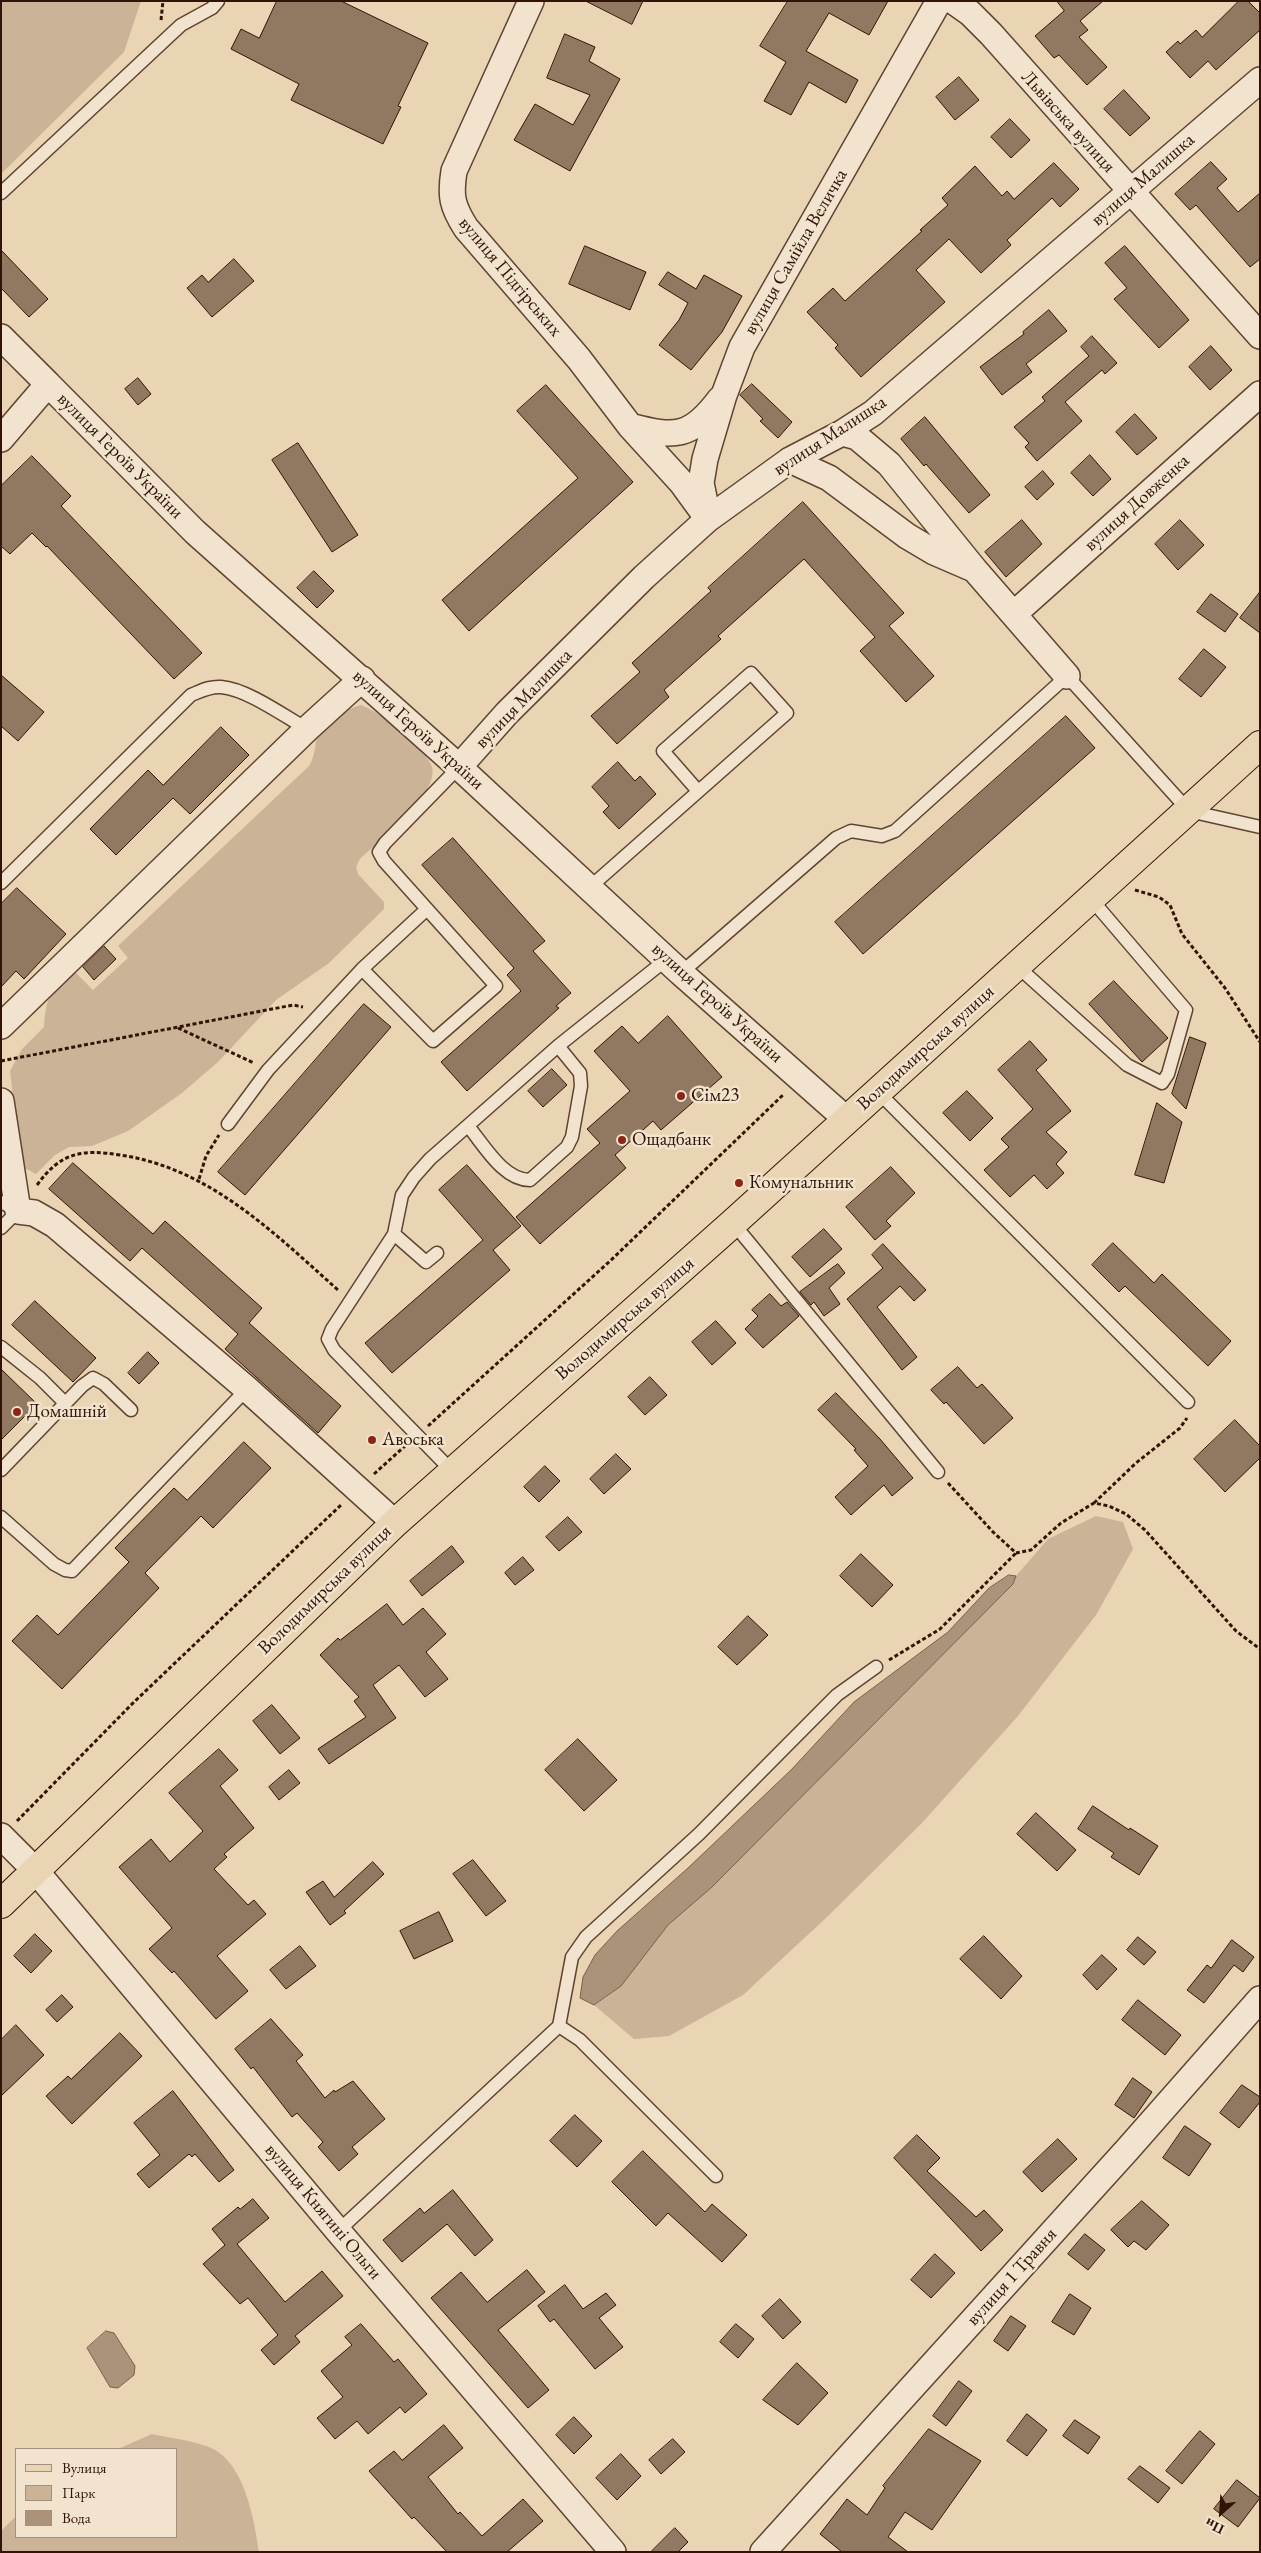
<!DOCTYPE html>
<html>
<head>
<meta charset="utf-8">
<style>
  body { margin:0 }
  #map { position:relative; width:1261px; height:2553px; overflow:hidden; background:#e9d4b4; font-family:"EB Garamond",serif }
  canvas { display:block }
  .frame { position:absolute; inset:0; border:2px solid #311406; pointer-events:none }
  .legend { position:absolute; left:15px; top:2448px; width:162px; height:90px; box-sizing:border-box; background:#f1e3ce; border:1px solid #a4907e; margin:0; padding:6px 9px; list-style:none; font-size:15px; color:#311406 }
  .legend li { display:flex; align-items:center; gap:10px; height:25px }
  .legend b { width:25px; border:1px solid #a4907e }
  .north { position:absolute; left:1196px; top:2488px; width:50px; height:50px; -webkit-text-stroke:4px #f1e3ce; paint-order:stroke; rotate:206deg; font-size:14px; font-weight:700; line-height:20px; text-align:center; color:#311406 }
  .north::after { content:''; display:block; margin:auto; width:18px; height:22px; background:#311406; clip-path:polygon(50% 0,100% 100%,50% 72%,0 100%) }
</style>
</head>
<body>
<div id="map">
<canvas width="1261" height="2553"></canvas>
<div class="frame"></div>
<ul class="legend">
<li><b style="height:6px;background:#e9d4b4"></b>Вулиця</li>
<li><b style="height:14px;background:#cab396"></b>Парк</li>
<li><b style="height:14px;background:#aa9379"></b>Вода</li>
</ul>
<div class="north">Пн</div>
</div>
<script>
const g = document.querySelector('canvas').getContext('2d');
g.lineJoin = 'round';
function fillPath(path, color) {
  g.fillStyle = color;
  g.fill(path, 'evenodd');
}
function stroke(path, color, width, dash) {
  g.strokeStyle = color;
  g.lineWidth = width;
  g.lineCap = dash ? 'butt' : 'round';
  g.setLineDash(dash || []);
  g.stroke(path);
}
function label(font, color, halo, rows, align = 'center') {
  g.font = font + ' "EB Garamond",serif';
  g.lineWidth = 5;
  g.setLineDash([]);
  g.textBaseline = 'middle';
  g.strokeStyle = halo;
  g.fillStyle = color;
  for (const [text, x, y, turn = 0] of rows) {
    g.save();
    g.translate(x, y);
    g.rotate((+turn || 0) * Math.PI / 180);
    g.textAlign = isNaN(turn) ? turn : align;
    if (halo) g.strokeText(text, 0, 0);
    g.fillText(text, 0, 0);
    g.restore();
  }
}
const green = new Path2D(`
  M1,1H141L124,52L1,174Z
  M361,705C379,712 392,725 407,738C415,745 429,757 432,767C439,795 379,841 360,859L356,867L358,874L384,902V909L329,963L276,1000L218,1062L182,1093L128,1131L92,1146L69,1147L55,1155L36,1174L21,1166L10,1071L22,1049L44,1027C46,995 51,992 74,971L93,990L128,958L118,946L309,766C317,753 314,741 319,733C326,720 347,709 361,705Z
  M1096,1516L1123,1522L1133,1549L1096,1615L1018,1716L921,1824L827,1917L743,1995L669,2036L634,2039L594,2005C628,1987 643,1953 668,1925C680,1911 698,1899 712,1887L1013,1584L1016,1576L1048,1539Z
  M152,2434C170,2438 189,2440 206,2446C244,2458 254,2518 259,2552H1V2531L16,2516V2537H176V2449H118Z`);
const water = new Path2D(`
  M1009,1575L1016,1576L1013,1584L712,1887L668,1925L621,1986L594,2005L580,1998L583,1977L595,1955L617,1931L688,1868L792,1769L854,1702L948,1632L989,1588Z
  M106,2331L114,2333L135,2366L134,2375L118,2388L110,2387L87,2348Z`);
const building = new Path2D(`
  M277,1H341L428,43L398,106L401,107L383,144L291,100L299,84L231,49L241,29L259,38Z
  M586,1H643L632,24Z
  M788,1H888L869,35L829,13L806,51L858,80L846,103L809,82L791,115L764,101L786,62L760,46Z
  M1057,1H1103L1080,21L1088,30L1079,37L1107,67L1087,85L1059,55L1054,58L1035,36L1064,11Z
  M1239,1H1248L1260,13V30L1216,70L1208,61L1190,78L1166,52L1178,41L1180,44L1196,30L1202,37Z
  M565,34L595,47L589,61L620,79L570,171L514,140L535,104L573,125L590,95L547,78Z
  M959,77L979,100L955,120L936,97Z
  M1124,90L1150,118L1130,136L1104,109Z
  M1010,119L1030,140L1011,158L991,137Z
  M1211,162L1227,179L1217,188L1238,212L1260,193V259L1250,267L1196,205L1190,210L1175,194Z
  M1054,163L1079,189L1060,207L1052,198L1007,240L1011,245L981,273L949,239L916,270L945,302L861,377L835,348L838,345L807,312L833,288L845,301L922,231L920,230L948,205L942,198L975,166L1002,196L1007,191L1014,199Z
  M585,246L646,272L630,310L569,284Z
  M1125,246L1189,320L1159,348L1114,299L1127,288L1105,263Z
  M1,250L48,299L29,317L1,288Z
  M234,259L254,281L212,317L187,288L202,275L208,282Z
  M668,272L696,289L704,275L742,296L722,332L691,370L659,345L679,320L688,303L659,285Z
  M1049,310L1067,331L1026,364L1032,372L1002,395L980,367L1024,334L1023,332Z
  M1092,336L1117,363L1105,374L1102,370L1065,402L1082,421L1037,461L1025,447L1029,443L1014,427L1045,401L1042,397L1089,356L1081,347Z
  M1211,346L1232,370L1210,390L1189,367Z
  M138,378L151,394L138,405L125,389Z
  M752,384L792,422L778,438L760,421L763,419L740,395Z
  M546,385L633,482L469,631L442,600L578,478L517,411Z
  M1135,414L1157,438L1137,455L1116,432Z
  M925,417L990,495L969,513L926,464L924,466L901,439Z
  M298,443L358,535L332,552L272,460Z
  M1090,455L1111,479L1093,496L1071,473Z
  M32,456L71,496L61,506L202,653L174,679L47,546L46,547L32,533L10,554L1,546V486Z
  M1043,471L1054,484L1037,500L1025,487Z
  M803,502L904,613L889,626L934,676L906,702L860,651L875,637L804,559L718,636L721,639L664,690L669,697L617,744L591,716L640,672L632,663L711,591L708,588Z
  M1022,520L1042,544L1006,577L985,552Z
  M1180,520L1204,545L1178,570L1155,544Z
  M314,571L334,591L317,608L297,588Z
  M1260,592V633L1240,618Z
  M1211,594L1238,614L1225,632L1197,612Z
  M1204,649L1226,667L1201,697L1179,679Z
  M1,675L44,712L18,741L1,726Z
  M1066,716L1095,748L863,954L835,922Z
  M221,727L249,755L190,814L173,798L116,855L90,829L148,770L163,785Z
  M618,762L635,781L640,776L656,794L619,829L603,812L609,806L592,787Z
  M453,838L545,941L533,951L571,993L556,1006L559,1008L467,1091L441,1062L521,991L507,975L514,968L422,865Z
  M17,888L66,934L24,979L16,971L1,987V904Z
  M104,946L116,959L94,980L83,967Z
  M1114,981L1168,1038L1142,1062L1089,1004Z
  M364,1004L391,1027L245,1195L218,1172Z
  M668,1016L722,1077L661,1130L653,1121L615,1155L626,1168L540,1244L516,1217L600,1143L587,1129L630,1091L594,1051L622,1026L638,1043Z
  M1190,1037L1206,1043L1186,1109L1172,1094Z
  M1030,1041L1047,1060L1036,1070L1071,1111L1046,1132L1067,1152L1056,1164L1064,1173L1047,1189L1034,1175L1010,1197L984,1170L1009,1147L1001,1139L1033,1109L998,1070Z
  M552,1069L567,1085L543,1107L528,1091Z
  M967,1091L993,1118L970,1141L943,1113Z
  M1157,1103L1182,1122L1164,1183L1135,1175Z
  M73,1163L153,1234L165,1221L262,1308L249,1323L341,1406L318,1433L225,1349L238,1334L142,1248L130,1261L49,1189Z
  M467,1165L521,1226L493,1250L510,1270L392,1373L365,1343L483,1240L439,1190Z
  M891,1167L915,1193L886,1221L891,1226L875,1240L846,1207Z
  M824,1229L842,1249L810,1277L792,1257Z
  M1113,1243L1154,1283L1162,1274L1231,1341L1208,1366L1125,1286L1119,1292L1092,1265Z
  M883,1244L926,1290L914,1301L900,1286L877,1307L917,1357L902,1370L847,1299L883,1268L872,1255Z
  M838,1264L845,1273L829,1288L840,1304L824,1316L814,1302L811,1305L800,1292Z
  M770,1294L781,1306L787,1302L799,1316L763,1348L745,1329L758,1316L752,1310Z
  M35,1301L96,1358L73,1382L12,1325Z
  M716,1321L736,1343L712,1365L692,1342Z
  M148,1352L159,1363L139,1384L128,1373Z
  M958,1367L977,1388L982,1384L1013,1418L984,1444L946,1402L944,1404L931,1390Z
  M1,1369L37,1404L1,1440Z
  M650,1377L667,1395L645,1415L628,1397Z
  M836,1393L880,1439L913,1478L892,1496L884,1485L851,1515L835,1497L868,1466L854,1450L856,1449L818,1410Z
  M1235,1420L1260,1446V1458L1225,1492L1194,1459Z
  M244,1442L271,1468L213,1528L201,1516L145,1573L159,1588L62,1689L12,1641L37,1615L58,1635L129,1562L115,1548L174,1488L187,1500Z
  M616,1454L631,1469L604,1494L590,1479Z
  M545,1466L560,1481L539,1502L524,1487Z
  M568,1517L582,1532L559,1551L546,1537Z
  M452,1546L464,1562L422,1596L410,1581Z
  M861,1554L893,1585L872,1607L840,1576Z
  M523,1557L534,1570L515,1585L505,1573Z
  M387,1604L403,1625L423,1608L446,1634L426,1652L448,1679L425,1697L399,1665L373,1685L396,1718L329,1764L318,1749L366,1717L354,1701L359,1697L320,1655L338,1638L340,1640Z
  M748,1616L768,1635L737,1665L718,1647Z
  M272,1705L300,1738L280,1754L253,1721Z
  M578,1739L617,1780L584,1811L545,1770Z
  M219,1749L238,1770L220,1786L254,1828L224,1854L227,1857L214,1869L248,1905L254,1900L266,1914L217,1956L248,1991L216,2019L174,1971L172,1973L149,1949L172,1928L119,1867L151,1839L170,1862L203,1831L169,1793Z
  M289,1770L300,1783L279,1800L269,1787Z
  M1093,1806L1129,1830L1130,1828L1158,1846L1139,1875L1111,1857L1114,1853L1078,1829Z
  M1036,1813L1076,1850L1057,1871L1017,1834Z
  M473,1860L506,1901L486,1916L453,1874Z
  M373,1862L384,1874L344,1911L346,1913L330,1925L306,1892L323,1881L334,1897Z
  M439,1912L453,1941L414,1959L400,1931Z
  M35,1934L52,1951L31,1973L14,1956Z
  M984,1936L1022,1976L1001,1999L960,1959Z
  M1138,1937L1156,1952L1144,1965L1127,1950Z
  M1232,1940L1254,1957L1243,1972L1234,1965L1204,2003L1187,1990L1207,1965L1211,1968Z
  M300,1946L316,1966L286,1989L270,1970Z
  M1102,1955L1117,1969L1097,1990L1083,1975Z
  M62,1995L73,2007L57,2022L46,2010Z
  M1138,2000L1181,2035L1165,2055L1122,2020Z
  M271,2019L303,2055L296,2061L325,2098L334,2090L335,2092L353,2081L385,2119L352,2147L358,2154L339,2171L318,2147L323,2142L297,2113L292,2117L253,2067L251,2069L235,2049Z
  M16,2025L44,2055L1,2096V2040Z
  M120,2033L142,2056L72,2124L46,2096L68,2076L71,2079Z
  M1133,2078L1152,2092L1134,2118L1115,2105Z
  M1242,2085L1260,2097V2102L1239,2128L1220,2113Z
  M173,2091L234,2170L219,2182L195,2154L192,2157L189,2154L149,2188L137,2174L160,2155L134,2123Z
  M575,2115L602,2141L577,2167L550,2141Z
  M1185,2126L1211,2144L1189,2176L1163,2158Z
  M917,2135L940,2158L927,2171L976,2217L984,2210L1003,2230L981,2251L894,2158Z
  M1058,2139L1077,2159L1042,2192L1023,2172Z
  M643,2151L705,2212L712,2204L747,2235L722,2262L668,2213L656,2226L612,2182Z
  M453,2190L493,2240L475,2256L447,2224L402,2262L383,2240L420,2208L424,2213Z
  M253,2199L269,2218L237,2244L285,2302L322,2271L343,2296L295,2336L300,2342L274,2365L261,2350L278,2335L248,2298L240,2304L203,2264L225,2245L212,2229L238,2207L240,2209Z
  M1142,2201L1169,2225L1146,2250L1134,2241L1128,2247L1111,2230Z
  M1085,2234L1105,2250L1088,2270L1068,2254Z
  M935,2254L955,2273L931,2298L911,2280Z
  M527,2270L545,2292L498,2330L549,2390L528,2408L431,2298L461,2272L487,2302Z
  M565,2285L583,2309L606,2293L616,2305L599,2318L623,2347L595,2369L554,2319L550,2322L538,2306Z
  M1070,2294L1091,2308L1074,2335L1052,2322Z
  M780,2299L801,2322L783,2339L762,2316Z
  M1011,2316L1026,2326L1008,2351L994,2341Z
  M361,2324L394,2362L398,2359L427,2394L405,2413L400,2407L368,2434L357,2421L335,2439L317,2418L343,2397L321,2371L352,2345L345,2337Z
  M736,2324L754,2339L738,2358L720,2342Z
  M797,2363L828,2393L798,2425L763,2400Z
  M959,2381L972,2391L946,2426L933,2416Z
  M1027,2414L1047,2430L1027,2456L1007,2441Z
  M574,2417L592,2436L574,2454L556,2435Z
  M1075,2420L1100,2437L1088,2454L1063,2436Z
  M444,2425L463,2448L428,2477L458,2514L460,2512L482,2536L523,2499L543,2521L507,2552H447L414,2517L412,2519L369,2471L394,2451L402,2460Z
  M929,2429L981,2461L932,2530L905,2512L888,2537L908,2552H842L820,2534L847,2499L867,2515L885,2488L883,2486Z
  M1200,2431L1215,2444L1182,2484L1166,2471Z
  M673,2439L685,2452L661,2474L649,2460Z
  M621,2454L641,2476L617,2500L596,2478Z
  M1140,2466L1170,2488L1158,2503L1128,2479Z
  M1237,2480L1260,2498L1238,2527L1214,2509Z
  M675,2528L688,2542L678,2552H651Z`);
const path = new Path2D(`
  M161,20L163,1
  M1135,890L1159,897L1170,905L1182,934L1225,988L1260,1042
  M178,1028L254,1063
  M1,1061L293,1005L303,1007
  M199,1179L206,1156L219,1135
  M37,1185C61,1152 82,1149 120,1155C209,1168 273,1232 338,1290
  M428,1426L610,1261L784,1094
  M374,1474L405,1446
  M948,1483L993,1532L1016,1553L1031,1550L1061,1523L1094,1503L1109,1506L1126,1514L1145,1530L1236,1631L1260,1649
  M1094,1503L1136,1463L1180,1428L1187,1418
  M889,1660L940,1629L1016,1553
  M17,1821L134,1702L342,1504`);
const service = new Path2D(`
  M1,193L181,25L212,8L218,1
  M1,883L191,695C201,691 210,686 221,687C247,689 284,716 307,729
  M589,888L787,713L751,673L663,751L698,791
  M1017,966L1127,1065L1162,1083L1168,1074L1186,1010L1092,900
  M362,969L433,1041L496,986L427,909
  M681,973L836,838L851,831L882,836L895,831L1067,676L1189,811L1260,827
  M877,1091L1188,1402
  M228,1124L268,1070L362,969L427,909L384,861L379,852L385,843L459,767
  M468,1126C484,1145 503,1180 530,1180L567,1147L572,1137L581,1086L580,1073L558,1046
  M1,1202L18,1211L1,1228
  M733,1223L938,1472
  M394,1234L426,1262L437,1253
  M1,1347L40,1378L65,1403
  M1,1470L82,1386L93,1378L104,1384L131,1410
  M452,1471L334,1350L328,1339L332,1329L394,1234L402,1195L414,1177L430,1159L558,1046L667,959
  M1,1517L54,1564L65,1570L72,1571L247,1389
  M559,2026L572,1957L586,1937L699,1834L837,1695L876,1667
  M338,2231L559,2026L580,2040L716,2176`);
const minor = new Path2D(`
  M531,1L454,171C450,196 452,206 466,228L579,359L630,426L681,482L708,519
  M953,1L970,13L991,34L1260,336
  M1,337L48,384
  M630,426C675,438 691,438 720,399
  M842,433L857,437L889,464L975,570L1067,676
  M1,439L48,384L195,532L459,767L681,973L846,1119
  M790,460L829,478L907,536L934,552L971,568
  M707,512L701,483L705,459L724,395L742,347L939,1
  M1015,613L1260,394
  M459,767L507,713L644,577L708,519L790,460L842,433L873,413L1260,80
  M1,1026L307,729L362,679
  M1,1101L18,1211L34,1213L55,1225L247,1389L395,1523
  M1,1836L35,1870L338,2231L613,2552
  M763,2552L1127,2150L1260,1999`);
const primary = new Path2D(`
  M1,1904L395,1523L733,1223L1260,745`);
const markers = [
  [681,1096,5,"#8f2418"],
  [622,1140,5,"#8f2418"],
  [739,1183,5,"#8f2418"],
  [17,1412,5,"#8f2418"],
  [372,1440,5,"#8f2418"]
];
const streetNames = [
  ["Львівська вулиця",1068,122,48],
  ["вулиця Малишка",1143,180,-41],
  ["вулиця Самійла Величка",796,252,-60],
  ["вулиця Підгірських",510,277,50],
  ["вулиця Малишка",830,436,-33],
  ["вулиця Героїв України",120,456,45],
  ["вулиця Довженка",1137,503,-42],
  ["вулиця Малишка",524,699,-46],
  ["вулиця Героїв України",418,730,42],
  ["вулиця Героїв України",717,1003,42],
  ["Володимирська вулиця",926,1048,-42],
  ["Володимирська вулиця",625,1319,-41],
  ["Володимирська вулиця",325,1590,-44],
  ["вулиця Княгині Ольги",323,2212,50],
  ["вулиця 1 Травня",1012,2277,-48]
];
const poiNames = [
  ["Сім23",691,1096],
  ["Ощадбанк",632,1140],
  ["Комунальник",749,1183],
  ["Домашній",27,1412],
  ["Авоська",382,1440]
];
fillPath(green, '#cab396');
fillPath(water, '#aa9379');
stroke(water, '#7a604b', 1);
fillPath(building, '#917860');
stroke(building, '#311406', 1);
stroke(service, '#5f4432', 15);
stroke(minor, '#5f4432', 28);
stroke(primary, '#311406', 30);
stroke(path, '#311406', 3, [4, 2.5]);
stroke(service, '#f1e3ce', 12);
stroke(minor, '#f1e3ce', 25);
stroke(primary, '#e9d4b4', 28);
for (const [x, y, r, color] of markers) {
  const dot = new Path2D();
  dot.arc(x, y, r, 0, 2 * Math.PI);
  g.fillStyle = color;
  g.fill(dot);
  stroke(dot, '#f1e3ce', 2);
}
label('19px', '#311406', '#f1e3ce', streetNames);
label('19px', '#311406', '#f1e3ce', poiNames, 'left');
</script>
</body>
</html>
